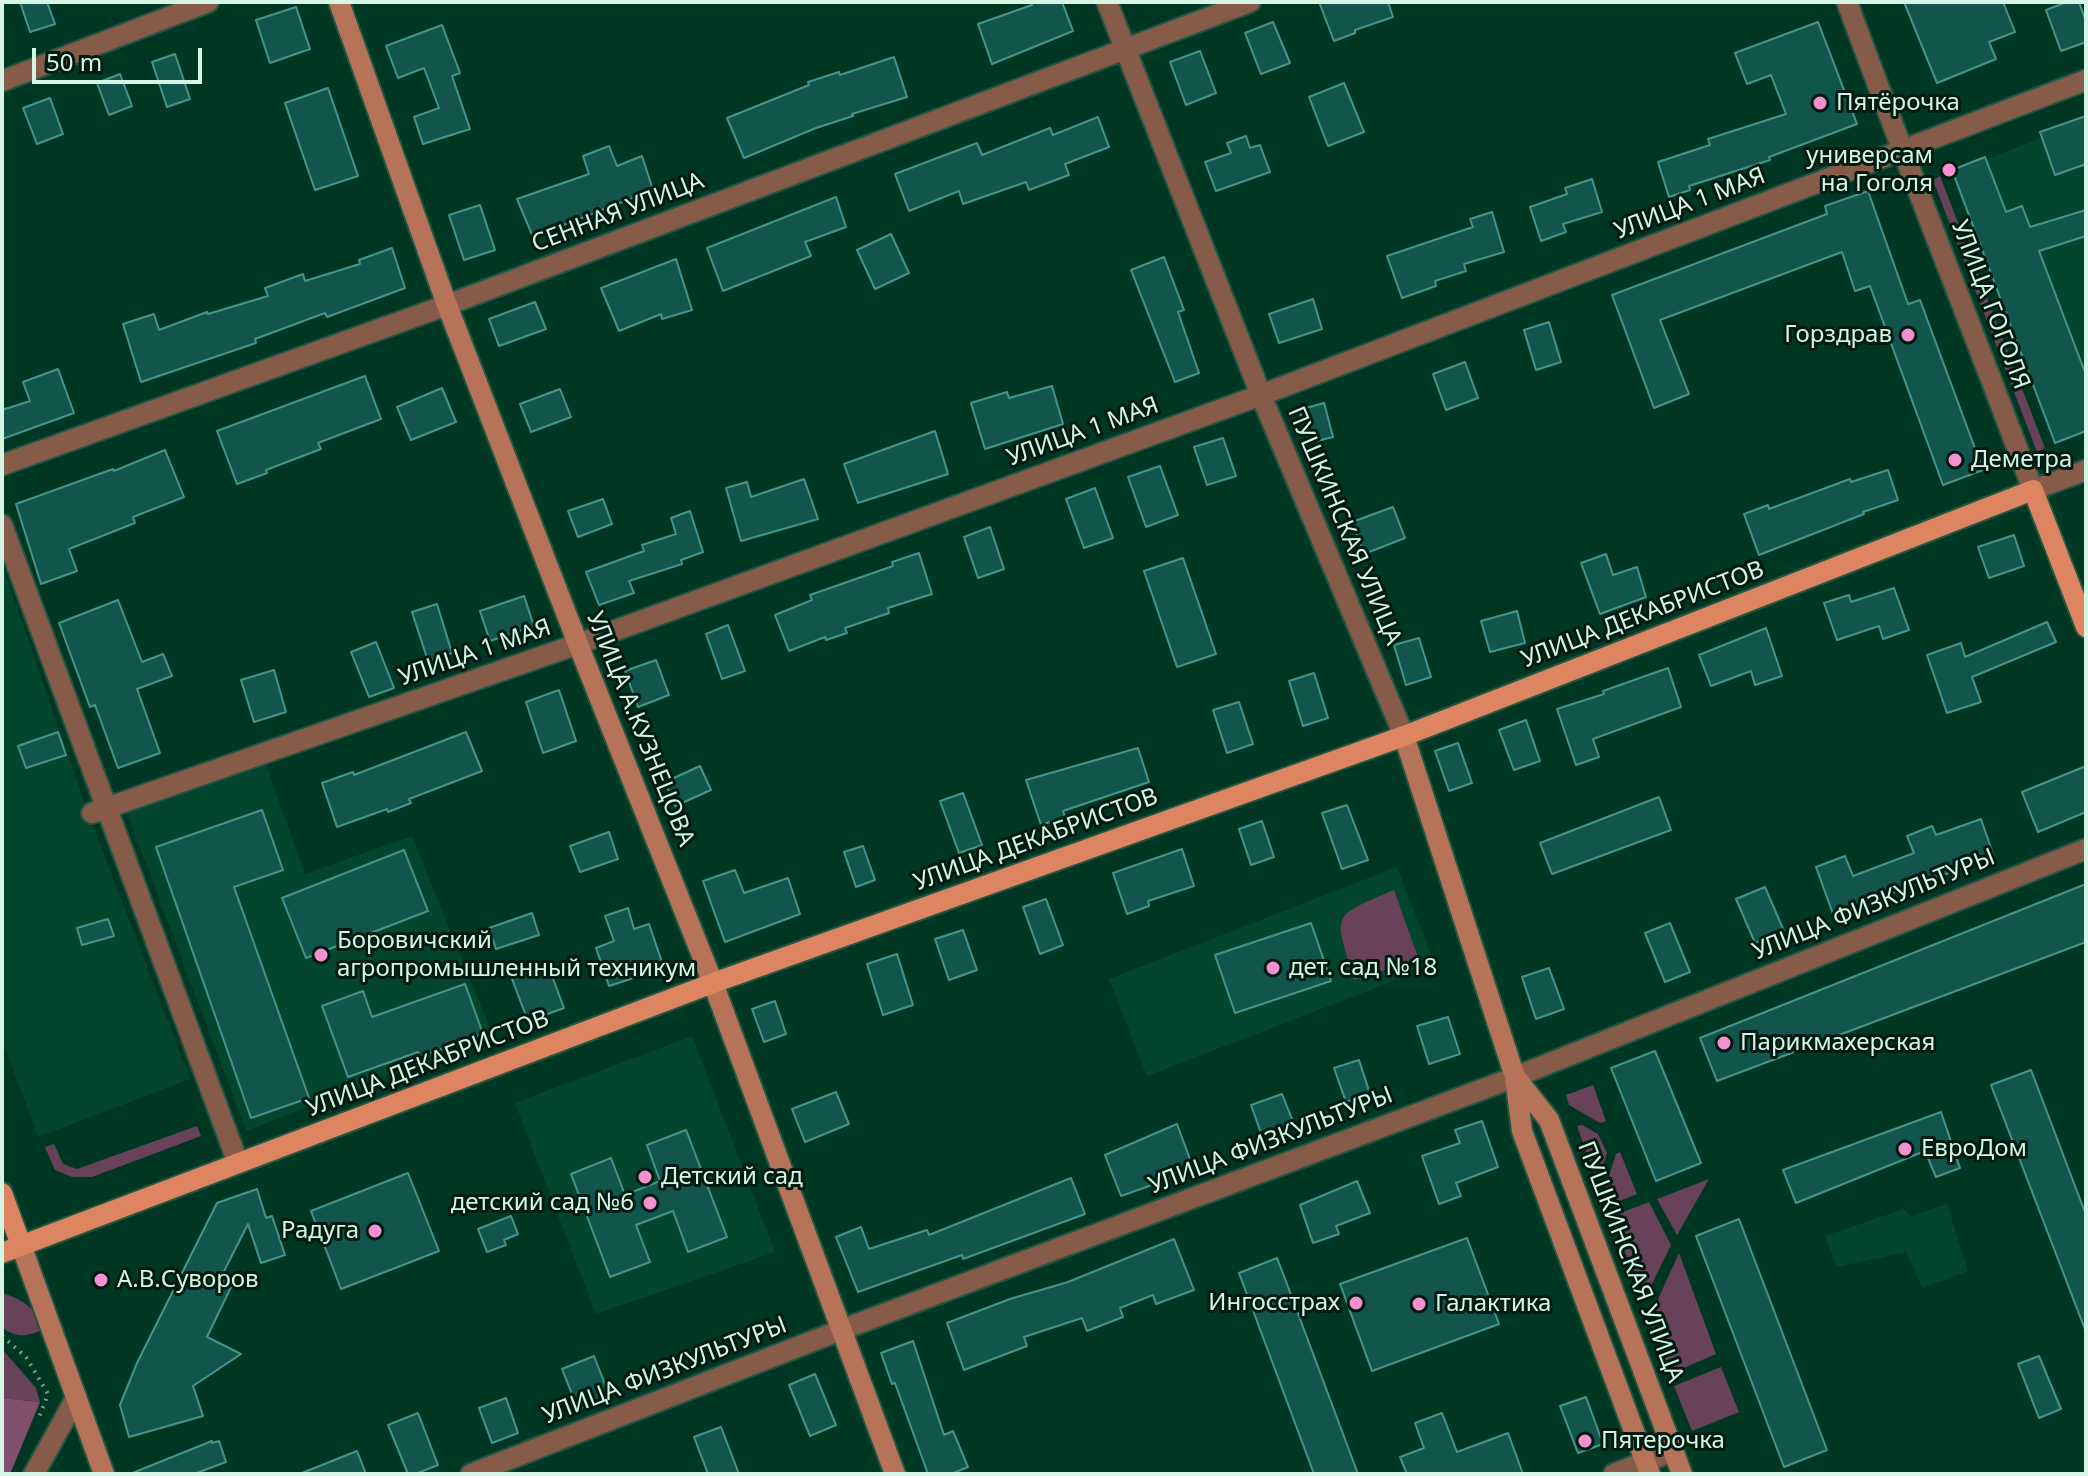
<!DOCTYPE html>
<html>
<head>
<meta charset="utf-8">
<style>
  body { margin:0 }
  #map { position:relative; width:2088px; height:1476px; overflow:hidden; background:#003723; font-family:"Noto Sans",sans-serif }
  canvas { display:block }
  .frame { position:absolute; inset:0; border:4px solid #d5f6e4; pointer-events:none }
  .scale { position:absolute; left:32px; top:48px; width:170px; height:36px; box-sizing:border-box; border:4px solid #d5f6e4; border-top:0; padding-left:10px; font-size:24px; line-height:28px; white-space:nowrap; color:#d5f6e4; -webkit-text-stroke:6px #011b10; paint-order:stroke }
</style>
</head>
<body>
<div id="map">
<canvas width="2088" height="1476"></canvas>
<div class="frame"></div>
<div class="scale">50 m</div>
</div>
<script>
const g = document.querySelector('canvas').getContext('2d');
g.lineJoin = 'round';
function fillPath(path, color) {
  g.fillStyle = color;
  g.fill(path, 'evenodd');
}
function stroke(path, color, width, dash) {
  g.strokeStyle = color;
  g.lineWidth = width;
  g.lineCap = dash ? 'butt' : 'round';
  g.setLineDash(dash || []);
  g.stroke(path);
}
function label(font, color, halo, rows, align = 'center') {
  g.font = font + ' "Noto Sans",sans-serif';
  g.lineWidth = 6;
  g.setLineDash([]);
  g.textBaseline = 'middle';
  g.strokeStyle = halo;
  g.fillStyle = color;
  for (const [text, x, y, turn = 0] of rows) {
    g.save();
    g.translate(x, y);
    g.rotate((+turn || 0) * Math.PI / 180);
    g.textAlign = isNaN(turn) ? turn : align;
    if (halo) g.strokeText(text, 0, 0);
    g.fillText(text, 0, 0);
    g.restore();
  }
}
const built = new Path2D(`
  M2086,121V430L2055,442L1951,173Z
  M2,564L87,810L190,1079L38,1137L2,1039Z
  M266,765L305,874L412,836L493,1036L246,1131L127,813Z
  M1397,867L1435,965L1147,1076L1109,979Z
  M692,1036L775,1252L596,1314L515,1103Z
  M1947,1204L1968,1271L1922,1288L1906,1252L1837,1267L1825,1236L1904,1209L1910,1216Z`);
const green = new Path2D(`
  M1940,176L2045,448L2037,452L1933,180Z
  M1394,890L1419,960L1354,980C1335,913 1328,918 1394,890Z
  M1593,1085L1606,1121L1600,1123L1569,1105L1566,1095Z
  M1582,1125L1598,1134L1607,1153L1600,1174L1595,1176L1577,1126Z
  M197,1126L201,1136L92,1177H72L55,1170L45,1147L54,1144L63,1164L77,1169Z
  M1620,1152L1637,1194L1607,1206L1602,1197L1616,1154Z
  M1709,1179L1677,1235L1657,1199Z
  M1649,1202L1671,1245L1643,1302L1612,1216Z
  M1679,1253L1716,1354L1670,1374L1649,1319Z
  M2,1293C23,1299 36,1309 44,1329C27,1337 18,1338 2,1328Z
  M2,1349L36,1388L40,1402L2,1398Z
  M1721,1367L1739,1412L1692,1431L1674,1386Z`);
const forest = new Path2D(`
  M2,1398L40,1402L10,1474H2Z`);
const building = new Path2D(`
  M20,2H47L55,24L30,32Z
  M1030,2H1062L1073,31L992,64L978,24L1032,5Z
  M1319,2H1388L1393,17L1355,30V33L1334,41Z
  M1904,2H2003L2015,32L1989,42L1996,59L1937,83Z
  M2067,2H2079L2086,22V42L2061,51L2046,10Z
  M296,7L310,49L270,63L256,20Z
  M1273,22L1290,63L1261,74L1245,33Z
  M1818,22L1857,124L1769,157L1770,160L1689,186L1690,190L1669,197L1658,162L1710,145L1708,139L1786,114L1771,75L1747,84L1735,53Z
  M442,25L460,73L452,76L470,129L423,144L414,117L439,108L424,68L398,78L386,46Z
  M1200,51L1216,93L1186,105L1170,62Z
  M175,54L190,99L167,107L152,62Z
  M894,57L907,97L852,114L853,116L816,128L744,158L727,118L809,85L808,82L839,72L840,75Z
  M120,74L132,106L109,115L97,83Z
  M1344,83L1364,132L1328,146L1309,97Z
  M328,88L358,176L315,190L285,103Z
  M50,98L63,134L37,144L23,108Z
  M2086,116V164L2055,175L2040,132Z
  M1098,117L1109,147L1065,164L1069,175L1029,190L1026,182L963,204L959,191L909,211L895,174L977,143L982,155L1050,128L1053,135Z
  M1246,136L1250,148L1260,145L1270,172L1216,191L1205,162L1231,153L1227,143Z
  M609,146L617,166L642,156L653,190L533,237L517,199L589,174L583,156Z
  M1985,157L2006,212L2022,206L2030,227L2086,210V236L2039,251L2086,375V431L2055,443L1952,170Z
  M1592,179L1602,212L1563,224L1566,232L1541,241L1530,207L1567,194L1565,188Z
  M1868,191L1908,304L1920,300L1983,470L1943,485L1870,286L1855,291L1842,252L1660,320L1689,394L1654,408L1612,295L1827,214L1825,206Z
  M836,197L846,227L805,242L811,256L723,291L707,248Z
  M480,205L495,250L464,260L449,215Z
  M1492,212L1504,252L1464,264L1466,271L1435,281L1436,286L1402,298L1387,256L1473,227L1470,219Z
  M891,234L909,273L875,289L857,250Z
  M392,248L405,288L327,317L325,313L255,339L256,343L141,382L123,324L154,314L159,330L207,312L208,314L268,296L265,288L303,274L305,281L360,264L359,260Z
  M1164,257L1184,310L1178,312L1199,373L1175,382L1131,270Z
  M676,259L692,310L662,319L661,314L619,331L601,288Z
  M1313,299L1322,329L1279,343L1269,314Z
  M535,302L546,329L499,346L489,319Z
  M1549,322L1561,362L1536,370L1524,330Z
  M1465,362L1478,398L1446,410L1433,374Z
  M58,369L74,413L2,439V410L30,401L23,382Z
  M365,376L381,419L318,443L321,449L266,470L267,473L237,484L217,431Z
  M1052,386L1063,424L985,449L971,403L1007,392L1009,398Z
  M442,388L456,422L411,440L397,407Z
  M560,389L571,417L531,432L520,404Z
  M1324,403L1333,437L1309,443L1299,410Z
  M935,431L948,474L858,503L844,464Z
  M1223,438L1236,476L1207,485L1194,447Z
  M165,450L184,497L133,517L135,523L69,549L77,571L41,584L16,504L113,469L114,471Z
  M1160,466L1178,515L1146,527L1128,477Z
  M1888,470L1898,500L1863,512L1864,514L1759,555L1744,514L1768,505L1769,509L1850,479L1851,482Z
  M804,479L818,519L741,541L726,488L747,482L751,497Z
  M1095,488L1113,538L1084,548L1066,499Z
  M603,499L612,524L578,537L568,511Z
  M1393,507L1405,538L1364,554L1352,522Z
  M690,511L703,552L681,560L682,564L629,581L634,593L599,605L586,572L644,551L642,545L676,534L671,518Z
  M990,527L1004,569L978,578L964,537Z
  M2014,535L2024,566L1989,578L1978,547Z
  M919,553L932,594L888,608L889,613L845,628L847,633L826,640L825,637L789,651L775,615L812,600L810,595L893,566L892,562Z
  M1606,554L1613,575L1637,567L1646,597L1600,614L1581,563Z
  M1183,558L1216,654L1177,667L1144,571Z
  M1894,588L1909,630L1883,639L1879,626L1837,640L1824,603L1849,595L1851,602Z
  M524,596L534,626L490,641L480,611Z
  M118,600L142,662L163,654L172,676L137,689L160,753L118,768L95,705L90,707L59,623Z
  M437,604L452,653L428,661L412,612Z
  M1517,611L1525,643L1490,652L1481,621Z
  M2047,622L2056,642L1972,677L1981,702L1947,713L1927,655L1961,643L1965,657Z
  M728,625L745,671L722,679L706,634Z
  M1766,628L1782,676L1755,685L1751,671L1711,686L1699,655Z
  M1419,638L1431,677L1406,685L1394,645Z
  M376,642L394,688L369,697L351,652Z
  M656,660L669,695L638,707L625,671Z
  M1668,668L1681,707L1593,739L1599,757L1576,765L1557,709L1604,694L1603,691Z
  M274,670L286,712L254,722L241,680Z
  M1314,673L1328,718L1303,726L1289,681Z
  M559,690L576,741L543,753L526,702Z
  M1239,702L1253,744L1227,753L1213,710Z
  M1526,720L1540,761L1514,770L1499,730Z
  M58,732L66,755L26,768L18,746Z
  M466,732L482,771L409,799L411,803L388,812L387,809L337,827L322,783L353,772L354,775Z
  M1458,743L1472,783L1449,791L1435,751Z
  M1138,748L1149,782L1063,811L1065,817L1041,825L1026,780Z
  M700,766L711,790L675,806L665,782Z
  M2086,766V812L2038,832L2022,792Z
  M963,793L982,845L959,853L940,801Z
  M1659,797L1671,830L1552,874L1540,843Z
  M1347,805L1368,860L1342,869L1322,813Z
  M262,810L283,870L234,887L309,1098L251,1118L156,847Z
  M1981,819L1994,857L1833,914L1816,867L1845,856L1853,876L1914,853L1907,836L1932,826L1936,835Z
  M1262,821L1274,857L1251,865L1239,829Z
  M609,832L618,859L580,872L570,846Z
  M863,846L875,880L856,887L844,852Z
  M1182,849L1194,886L1148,901L1149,906L1127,914L1113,873Z
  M404,850L428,911L306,958L282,898Z
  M735,870L744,893L788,878L800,914L725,942L703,881Z
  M2086,884V942L1717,1081L1700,1038Z
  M1765,887L1784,931L1755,943L1736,899Z
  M1046,899L1063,945L1040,954L1023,907Z
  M628,908L634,929L649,924L664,968L609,986L596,948L614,941L605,916Z
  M532,913L539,935L496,949L489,928Z
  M108,919L114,936L82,945L77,928Z
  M1311,923L1331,981L1235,1013L1215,955Z
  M1670,923L1690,972L1665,982L1645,933Z
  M963,930L977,970L949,980L935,939Z
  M897,954L913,1005L883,1015L867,964Z
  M548,965L564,1008L528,1021L512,979Z
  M1549,968L1564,1009L1536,1019L1522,977Z
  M465,984L483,1034L420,1057L418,1052L348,1077L322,1006L363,991L372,1017Z
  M775,1001L786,1034L764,1042L752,1009Z
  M1448,1017L1460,1054L1429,1064L1417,1026Z
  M1655,1051L1701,1163L1656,1181L1611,1068Z
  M1359,1060L1370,1094L1346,1102L1334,1068Z
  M2031,1070L2086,1215V1332L1991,1085Z
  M836,1092L849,1124L805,1142L792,1109Z
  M1282,1094L1294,1124L1262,1136L1251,1105Z
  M1941,1112L1960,1168L1936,1177L1925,1151L1796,1203L1783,1170Z
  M1482,1121L1498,1167L1456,1183L1461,1196L1439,1204L1422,1156L1460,1143L1455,1130Z
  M1177,1124L1194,1170L1121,1196L1105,1155Z
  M686,1130L727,1237L688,1252L673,1211L636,1225L650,1262L610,1277L571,1174L611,1158L625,1195L660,1181L647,1145Z
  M408,1173L439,1251L341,1289L311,1211Z
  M1071,1178L1085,1214L963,1259L962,1255L858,1292L836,1237L861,1227L869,1249L927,1230L929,1235Z
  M1357,1181L1370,1213L1336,1226L1339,1234L1313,1243L1300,1205Z
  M257,1189L266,1218L272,1216L285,1255L261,1263L248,1224L220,1279L232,1285L207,1337L241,1354L193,1386L203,1416L129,1437L120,1405L137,1363L217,1203Z
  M511,1216L518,1234L504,1240L506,1245L487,1252L478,1229Z
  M1739,1219L1827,1450L1784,1467L1696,1236Z
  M1467,1238L1499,1324L1372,1371L1340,1284Z
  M1174,1239L1194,1290L1156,1304L1153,1295L1120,1308L1123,1317L1087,1331L1082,1318L1024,1337L1027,1346L964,1370L947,1323L1010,1299L1068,1282Z
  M1277,1258L1287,1284L1358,1474H1314L1239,1273Z
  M913,1341L944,1435L953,1431L968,1467L951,1474H928L895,1383L892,1384L881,1353Z
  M594,1356L610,1397L578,1409L562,1369Z
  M2039,1356L2061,1409L2039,1418L2018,1364Z
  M815,1374L836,1425L810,1436L789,1385Z
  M1586,1397L1603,1444L1578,1453L1560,1406Z
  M506,1398L518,1433L492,1443L479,1408Z
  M418,1413L438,1465L415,1474H408L388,1425Z
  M1442,1413L1457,1452L1508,1433L1523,1474H1407L1400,1457L1424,1448L1415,1423Z
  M721,1427L739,1474H708L694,1437Z
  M212,1441V1443L219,1441L226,1462L194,1474H130Z
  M357,1451L366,1474H303L302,1473Z`);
const path = new Path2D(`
  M2,1336L26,1357L48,1394L38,1420`);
const minor = new Path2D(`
  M1107,2L1261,395L1404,736
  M2,81L208,2
  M447,305L1250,2
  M2,525L238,1163
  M92,813L578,644L1261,395L2086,80
  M34,1474L76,1398
  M471,1474L841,1330L1515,1077L2086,849
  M1614,1474L1673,1451`);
const tertiary = new Path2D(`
  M1847,2C1907,166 1972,327 2033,490L2086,470
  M2,465L447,305`);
const secondary = new Path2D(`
  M339,2L447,305L578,644L713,983L895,1474
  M1404,736L1515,1077L1522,1131L1650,1474
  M1516,1078L1549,1120L1682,1474
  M21,1245L104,1474`);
const primary = new Path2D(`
  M2,1193L21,1245
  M2,1253L713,983L1404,736L2033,490L2086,627`);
const markers = [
  [1820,103,8,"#f690d1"],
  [1949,170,8,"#f690d1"],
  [1908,335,8,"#f690d1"],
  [1955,460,8,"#f690d1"],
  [321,955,8,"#f690d1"],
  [1273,968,8,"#f690d1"],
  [1724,1043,8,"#f690d1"],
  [1905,1149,8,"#f690d1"],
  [645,1177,8,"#f690d1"],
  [650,1203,8,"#f690d1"],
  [375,1231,8,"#f690d1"],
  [101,1280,8,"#f690d1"],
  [1356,1303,8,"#f690d1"],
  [1419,1304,8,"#f690d1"],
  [1585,1441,8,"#f690d1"]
];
const poiNames = [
  ["Пятёрочка",1836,103],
  ["универсам",1933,156,"right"],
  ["на Гоголя",1933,184,"right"],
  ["Горздрав",1892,335,"right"],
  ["Деметра",1971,460],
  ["Боровичский",337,941],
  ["агропромышленный техникум",337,969],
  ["дет. сад №18",1289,968],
  ["Парикмахерская",1740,1043],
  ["ЕвроДом",1921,1149],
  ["Детский сад",661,1177],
  ["детский сад №6",634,1203,"right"],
  ["Радуга",359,1231,"right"],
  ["А.В.Суворов",117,1280],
  ["Ингосстрах",1340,1303,"right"],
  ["Галактика",1435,1304],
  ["Пятерочка",1601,1441]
];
const streetNames = [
  ["УЛИЦА 1 МАЯ",1690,204,-21],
  ["СЕННАЯ УЛИЦА",618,213,-21],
  ["УЛИЦА ГОГОЛЯ",1990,305,69],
  ["УЛИЦА 1 МАЯ",1083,432,-20],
  ["ПУШКИНСКАЯ УЛИЦА",1344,526,67],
  ["УЛИЦА ДЕКАБРИСТОВ",1643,615,-21],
  ["УЛИЦА 1 МАЯ",475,653,-19],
  ["УЛИЦА А.КУЗНЕЦОВА",640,729,68],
  ["УЛИЦА ДЕКАБРИСТОВ",1036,840,-20],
  ["УЛИЦА ФИЗКУЛЬТУРЫ",1874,905,-22],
  ["УЛИЦА ДЕКАБРИСТОВ",428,1064,-21],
  ["УЛИЦА ФИЗКУЛЬТУРЫ",1271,1141,-21],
  ["ПУШКИНСКАЯ УЛИЦА",1630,1262,69],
  ["УЛИЦА ФИЗКУЛЬТУРЫ",665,1371,-21]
];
fillPath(built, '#04452e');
fillPath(green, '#674259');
fillPath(forest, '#824f6f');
fillPath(building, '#11554c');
stroke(building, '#44968a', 2);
stroke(minor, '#225642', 24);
stroke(tertiary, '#225642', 24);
stroke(secondary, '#225642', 24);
stroke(primary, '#225642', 24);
stroke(path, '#749f8c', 4, [2, 6]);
stroke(minor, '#865b49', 20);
stroke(tertiary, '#865b49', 20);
stroke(secondary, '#b77357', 20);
stroke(primary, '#dd8561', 20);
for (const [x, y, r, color] of markers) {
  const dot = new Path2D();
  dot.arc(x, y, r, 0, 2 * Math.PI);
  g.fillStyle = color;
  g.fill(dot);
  stroke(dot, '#011b10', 3);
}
label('24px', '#d5f6e4', '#011b10', poiNames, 'left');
label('24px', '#d5f6e4', '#011b10', streetNames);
</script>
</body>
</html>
